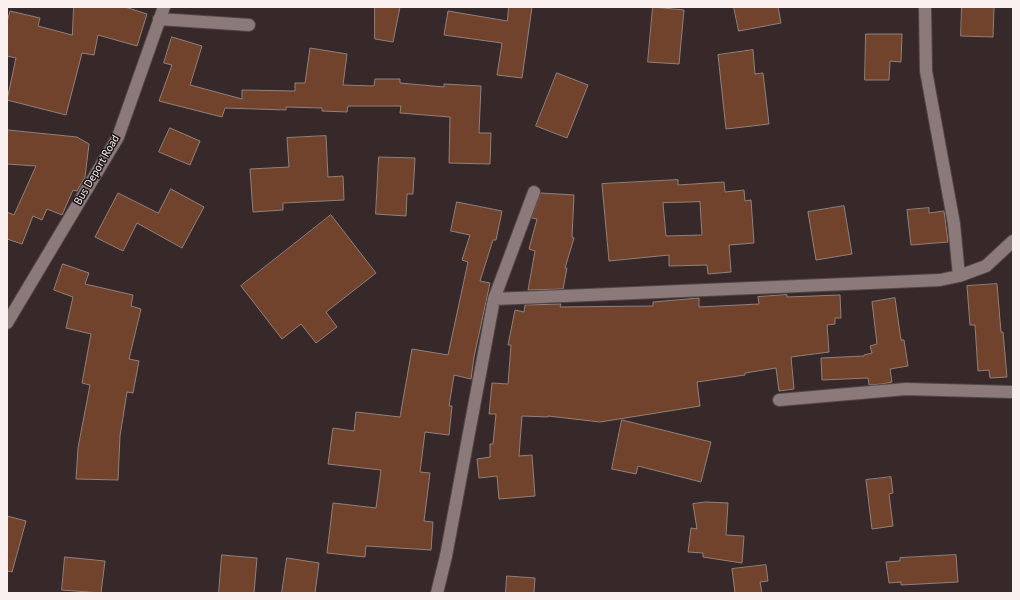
<!DOCTYPE html>
<html>
<head>
<meta charset="utf-8">
<style>
  body { margin:0 }
  #map { position:relative; width:1020px; height:600px; overflow:hidden; background:#37292a; font-family:"PT Sans",sans-serif }
  canvas { display:block }
  .frame { position:absolute; inset:0; border:8px solid #faf0f0; pointer-events:none }
</style>
</head>
<body>
<div id="map">
<canvas width="1020" height="600"></canvas>
<div class="frame"></div>
</div>
<script>
const g = document.querySelector('canvas').getContext('2d');
g.lineJoin = 'round';
function fillPath(path, color) {
  g.fillStyle = color;
  g.fill(path, 'evenodd');
}
function stroke(path, color, width, dash) {
  g.strokeStyle = color;
  g.lineWidth = width;
  g.lineCap = dash ? 'butt' : 'round';
  g.setLineDash(dash || []);
  g.stroke(path);
}
function label(font, color, halo, rows, align = 'center') {
  g.font = font + ' "PT Sans",sans-serif';
  g.lineWidth = 3;
  g.setLineDash([]);
  g.textBaseline = 'middle';
  g.strokeStyle = halo;
  g.fillStyle = color;
  for (const [text, x, y, turn = 0] of rows) {
    g.save();
    g.translate(x, y);
    g.rotate((+turn || 0) * Math.PI / 180);
    g.textAlign = isNaN(turn) ? turn : align;
    if (halo) g.strokeText(text, 0, 0);
    g.fillText(text, 0, 0);
    g.restore();
  }
}
const building = new Path2D(`
  M74,7H125L147,14L137,46L98,35L94,55L82,53L66,115L7,100L16,58L7,56V22L10,11L40,18L38,26L72,35Z
  M375,7H400L393,42L375,39Z
  M509,7H532L522,78L497,75L502,43L444,35L448,11L507,21Z
  M653,7L684,10L679,64L648,62Z
  M734,7H778L781,23L739,31Z
  M962,7H994L993,37L961,36Z
  M866,34H902L901,62L890,61L889,80H865Z
  M172,37L202,46L190,85L242,99V90L295,91V83H305L310,48L347,54L343,85L374,86L375,79H400V83L444,87V84L481,86L479,133H491L490,164L449,163L450,117L400,113L401,106H348L347,112L322,111V108L286,107V110L225,108L222,117L159,101L172,65L164,63Z
  M753,50L755,74L763,73L769,124L726,129L718,55Z
  M557,73L588,85L567,138L536,126Z
  M170,128L200,141L190,165L159,152Z
  M8,130L77,137L89,144L85,177L77,191L73,190L62,215L47,209L42,220L33,216L22,244L7,239V212L14,215L36,166L7,164Z
  M326,136L328,177L343,176L344,200L283,203V210L253,212L250,169L289,167L287,138Z
  M379,157L415,158L413,194H407L406,216L376,214Z
  M678,180V185L724,182L725,192L744,190L745,201L751,200L754,243L729,245L731,272L708,274L707,265L669,266V255L609,261L602,184ZM700,202L702,235L666,236L663,203Z
  M171,189L204,207L182,248L137,223L123,251L95,237L118,193L158,213Z
  M541,193L574,195L572,237L574,238L565,268H567L563,289L528,290L535,251L529,249L537,219L532,218Z
  M457,202L502,211L496,240H493L480,281L490,283L474,357L471,379L454,375L449,406H452L449,435L425,432L420,472L430,473L424,521L433,522L431,550L366,546L365,557L327,553L333,503L376,508L381,470L328,464L333,428L354,431L356,412L400,417L412,349L448,355L468,262L462,260L470,235L451,231Z
  M844,206L852,254L816,260L808,212Z
  M929,208V213L944,211L948,242L911,245L907,210Z
  M331,215L376,273L326,312L337,327L316,343L301,324L282,339L241,286Z
  M63,264L89,273L85,284L133,295L131,306L141,309L129,359L139,361L133,393L127,392L120,436L118,480L76,479L78,448L90,385L82,383L91,334L66,328L73,297L54,290Z
  M997,284L1001,332H1003L1007,377L990,378L989,370L978,371L975,325H970L967,286Z
  M787,295V297L840,295L841,318H835V324L827,325L829,352L791,357L794,389L779,391L776,368L745,373V375L697,382L700,406L600,422L548,416V417L522,416L519,456L532,455L535,496L499,499L497,476L479,478L477,459L490,457V444H493L496,414H489L492,383L508,384L511,345H508L515,310L524,312L525,305L561,304L560,307L653,306V302L699,298V307L759,304L758,297Z
  M895,298L901,340H904L908,366L890,369L892,382L882,384L869,385L868,378L822,380L821,358L864,356V355L872,353L870,346L877,344L872,302Z
  M622,420L711,442L701,482L638,466L636,474L612,469Z
  M891,477L893,493L889,494L893,526L872,529L866,480Z
  M706,502L728,503L726,535L744,536L742,563L703,557V553L688,552L691,528L697,529L693,504Z
  M7,516L26,521L12,572L7,571Z
  M222,555L257,558L254,593H219Z
  M956,555L958,582L901,585V582L889,583L886,562L900,561V558Z
  M65,557L105,561L101,593L62,590Z
  M287,558L319,563L315,593H282Z
  M766,565L768,581L760,582L762,593H735L732,569Z
  M507,576L535,578L534,593H506Z`);
const minor = new Path2D(`
  M925,7L926,71L954,224L959,276
  M159,19L249,25
  M494,299L940,280L959,276L986,266L1013,241
  M7,323L118,137L164,7
  M779,400L906,389L1013,392
  M437,593L446,556L494,299L534,192`);
const streetNames = [
  ["Bus Deport Road",97,170,-60]
];
fillPath(building, '#72432c');
stroke(building, '#91817a', 1);
stroke(minor, '#534747', 14);
stroke(minor, '#8c7a7b', 12);
label('11px', '#faf0f0', '#1a1414', streetNames);
</script>
</body>
</html>
